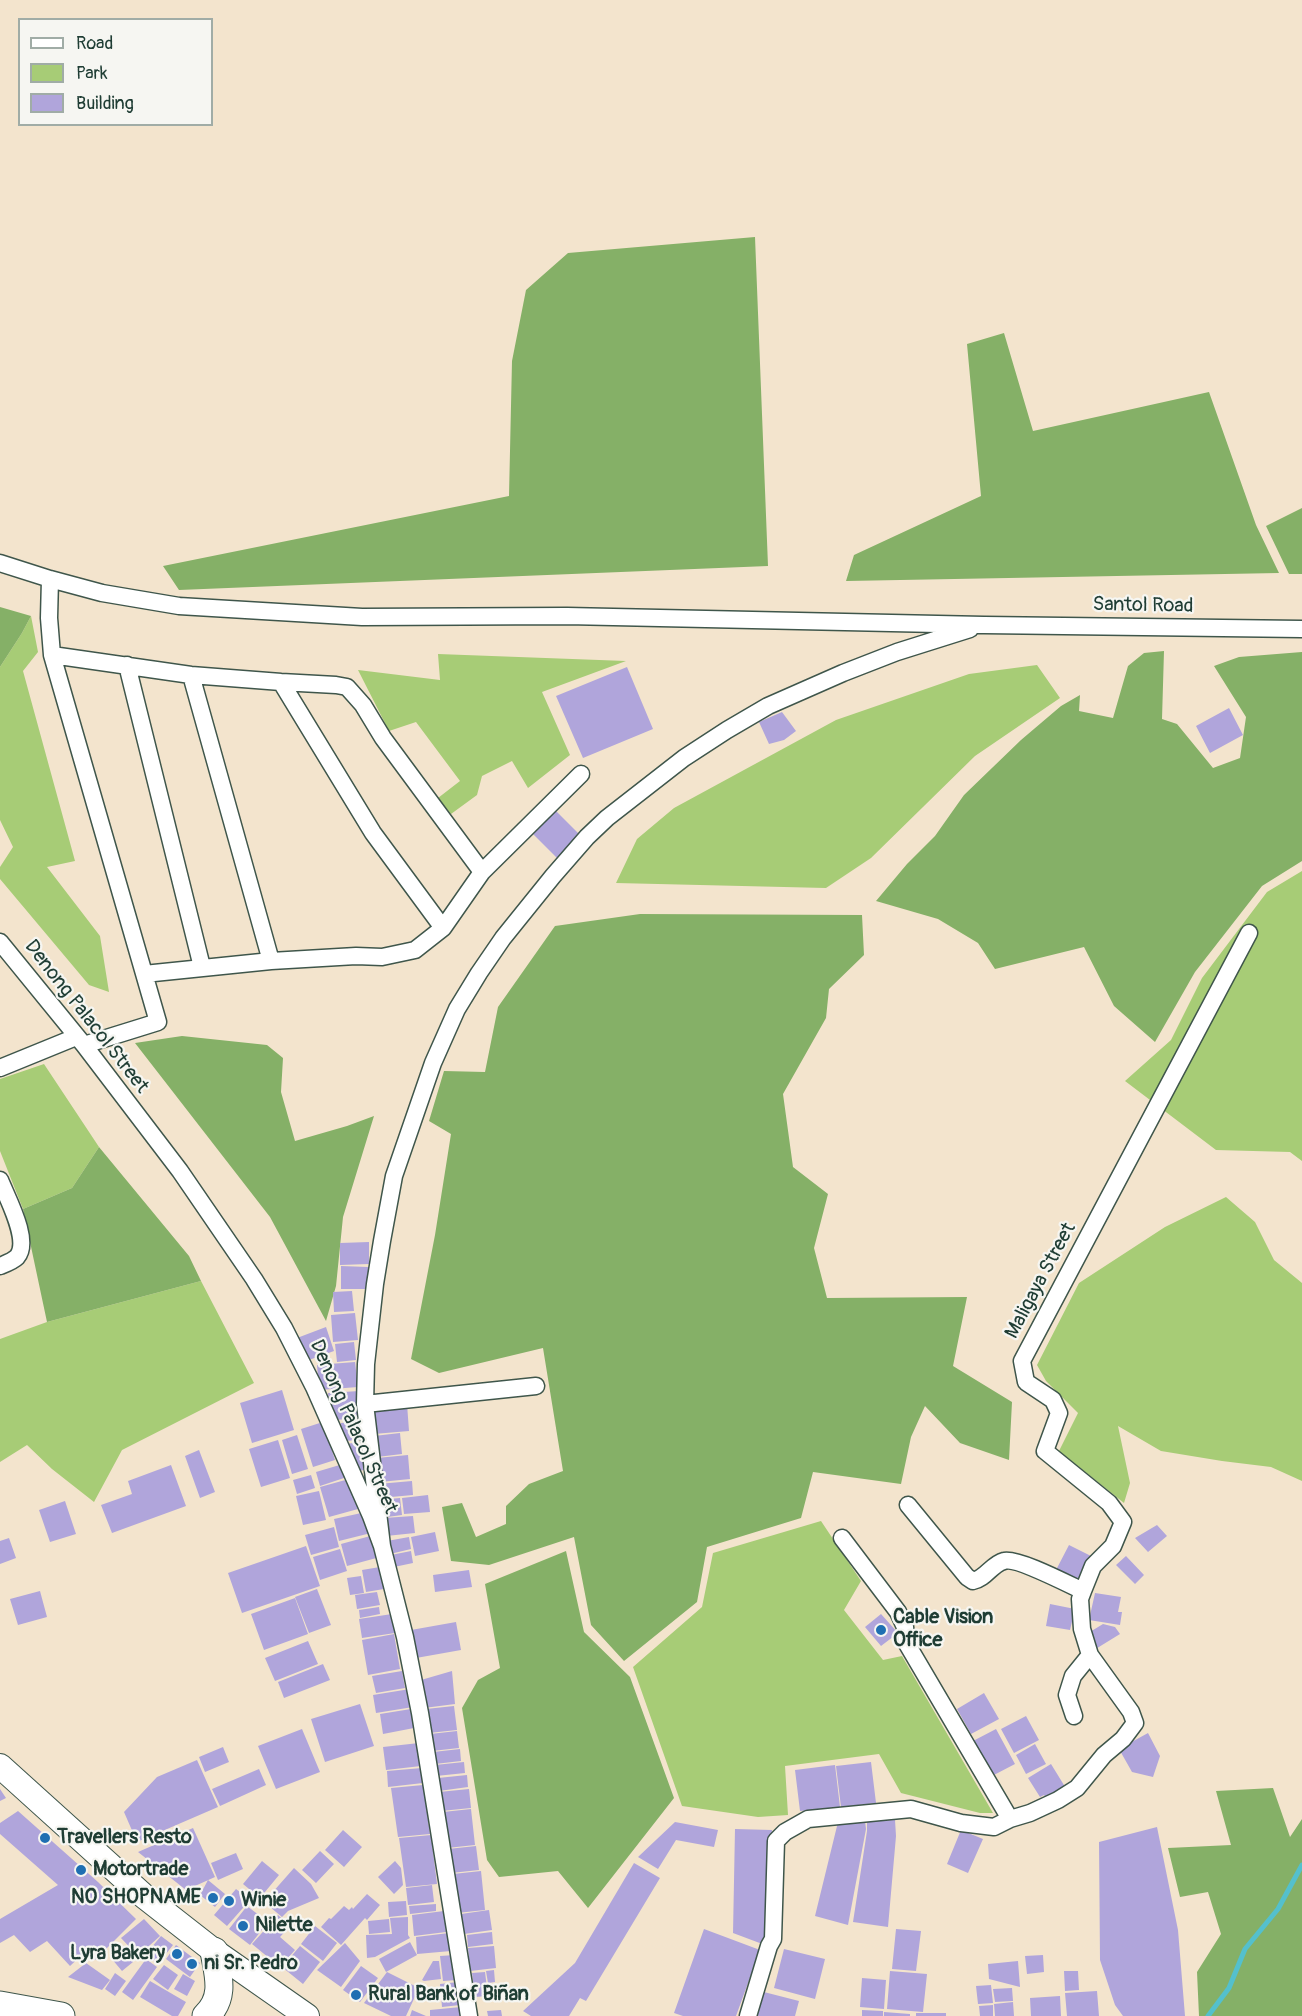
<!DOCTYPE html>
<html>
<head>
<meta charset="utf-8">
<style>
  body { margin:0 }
  #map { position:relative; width:1302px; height:2016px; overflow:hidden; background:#f3e4cd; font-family:Pangolin,sans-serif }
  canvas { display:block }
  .legend { position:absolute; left:18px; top:18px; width:195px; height:108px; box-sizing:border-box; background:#f6f6f2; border:2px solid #a0aca6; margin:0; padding:8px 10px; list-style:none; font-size:18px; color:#1f3d34 }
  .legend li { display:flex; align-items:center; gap:12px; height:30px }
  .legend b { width:30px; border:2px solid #a0aca6 }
</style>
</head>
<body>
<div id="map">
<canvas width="1302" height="2016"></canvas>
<ul class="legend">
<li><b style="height:8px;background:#fff"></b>Road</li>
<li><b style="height:16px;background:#a7cc76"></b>Park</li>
<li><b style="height:16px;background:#b0a5db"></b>Building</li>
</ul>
</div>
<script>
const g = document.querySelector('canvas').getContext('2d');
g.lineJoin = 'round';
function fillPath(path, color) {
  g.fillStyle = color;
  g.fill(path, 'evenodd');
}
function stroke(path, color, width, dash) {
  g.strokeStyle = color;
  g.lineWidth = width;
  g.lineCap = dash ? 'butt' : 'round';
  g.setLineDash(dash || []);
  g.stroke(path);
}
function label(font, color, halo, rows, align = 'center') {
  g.font = font + ' Pangolin,sans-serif';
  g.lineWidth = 4.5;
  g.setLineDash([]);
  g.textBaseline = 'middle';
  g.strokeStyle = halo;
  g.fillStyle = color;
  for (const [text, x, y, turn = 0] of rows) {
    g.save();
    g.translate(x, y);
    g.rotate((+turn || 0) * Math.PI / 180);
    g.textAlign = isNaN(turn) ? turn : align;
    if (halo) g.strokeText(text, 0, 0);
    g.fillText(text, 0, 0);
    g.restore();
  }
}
const green = new Path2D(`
  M31,616L38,652L23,671L75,861L47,867L100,936L109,992L89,985L0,879V867L13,847L0,820V667L22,633Z
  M438,654L626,661L542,692L570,755L528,788L512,761L482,776L477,795L451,814L438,798L460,781L416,722L389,731L358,670L440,680Z
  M1037,665L1060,698L975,756L871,858L826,888L616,883L637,839L674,808L836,720L969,674Z
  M1302,871V1161L1290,1152L1216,1150L1125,1081L1171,1040L1202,978L1267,892Z
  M44,1064L99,1147L72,1188L23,1209L0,1151V1079Z
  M1226,1197L1255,1222L1274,1260L1302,1283V1481L1271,1467L1222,1461L1161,1451L1118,1426L1130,1483L1124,1503L1059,1451L1078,1413L1046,1381L1037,1365L1079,1283L1165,1227Z
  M201,1281L254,1383L122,1450L94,1502L52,1469L27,1445L0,1462V1339L47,1322Z
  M821,1521L861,1581L844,1610L883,1660L902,1656L993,1813H980L901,1793L879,1754L785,1766L788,1815L758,1817L682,1806L633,1667L702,1607L713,1553Z`);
const forest = new Path2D(`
  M755,237L768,566L179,590L163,566L509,496L512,361L526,290L568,253Z
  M1004,333L1033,431L1209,392L1256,525L1279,573L846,581L854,555L981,496L967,344Z
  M1302,508V574H1289L1266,526Z
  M0,607L31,616L22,633L0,667Z
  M1164,651L1162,719L1177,724L1213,768L1240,758L1246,717L1214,666L1239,657L1302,652V861L1262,886L1195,972L1155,1042L1114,1006L1084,947L995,969L978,943L938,919L876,901L907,864L935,836L964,795L1021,740L1061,706L1080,695L1079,711L1113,718L1128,666L1144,653Z
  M640,914L862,915L864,955L829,989L826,1018L783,1094L793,1167L828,1194L814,1248L827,1298L967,1297L953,1366L1012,1402L1009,1460L960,1443L925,1406L911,1437L901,1484L813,1472L801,1518L707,1547L697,1602L624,1661L591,1625L574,1537L489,1565L451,1561L442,1507L462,1503L476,1537L506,1524V1506L529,1484L563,1471L543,1348L439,1373L411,1359L435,1235L451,1134L429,1121L444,1071L485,1072L498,1007L555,926Z
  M182,1036L267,1045L283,1058L281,1092L295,1141L347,1126L374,1116L343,1217L336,1286L326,1321L270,1217L135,1043Z
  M99,1147L189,1256L201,1281L47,1322L23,1209L72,1188Z
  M566,1551L584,1632L630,1677L674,1798L588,1908L558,1871L499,1877L487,1860L462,1708L478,1680L500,1668L485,1584Z
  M1273,1788L1290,1837L1302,1819V2016H1199L1197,1972L1221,1934L1208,1892L1180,1897L1168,1848L1231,1845L1216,1791Z`);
const stream = new Path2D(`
  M1208,2016L1229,1988L1245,1949L1278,1909L1302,1865`);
const building = new Path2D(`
  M627,667L653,729L583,758L556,696Z
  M1229,708L1243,735L1210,753L1196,726Z
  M782,712L796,731L784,740L769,744L759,722Z
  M551,806L584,839L562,863L528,829Z
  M369,1242V1264L340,1265V1243Z
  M341,1266L368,1267V1289H341Z
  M352,1291L354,1311L334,1312L333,1292Z
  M355,1313L358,1340L333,1342L331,1315Z
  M326,1327L334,1351L306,1361L297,1338Z
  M354,1342L356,1360L337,1362L335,1344Z
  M355,1362L358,1387L319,1390L317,1365Z
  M282,1390L294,1430L252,1443L240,1403Z
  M359,1391L361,1418L335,1420L330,1412L328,1393Z
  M407,1404L409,1431L374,1434L371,1407Z
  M361,1421L363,1440L342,1441L341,1423Z
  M323,1422L335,1460L313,1467L301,1429Z
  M400,1433L402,1454L377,1457L374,1436Z
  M297,1435L308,1469L292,1474L282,1440Z
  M278,1440L290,1478L261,1487L249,1449Z
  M362,1442L364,1470L359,1471L345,1444Z
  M199,1450L215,1492L200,1498L185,1456Z
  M408,1455L410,1479L380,1482L377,1458Z
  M343,1464L347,1477L320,1486L316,1472Z
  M171,1465L186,1506L112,1533L101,1505L132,1494L128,1481Z
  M311,1475L315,1488L297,1494L293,1480Z
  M349,1479L358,1509L329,1517L320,1487Z
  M412,1481L413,1495L380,1498L378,1484Z
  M319,1491L326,1520L303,1525L296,1496Z
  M428,1495L430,1512L404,1514L402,1498Z
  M400,1498L402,1515L380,1518L378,1500Z
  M65,1501L76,1534L50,1542L39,1510Z
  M366,1512L371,1533L339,1541L334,1519Z
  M413,1516L415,1533L386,1536L384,1518Z
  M1157,1525L1167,1536L1148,1552L1135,1538Z
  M334,1527L339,1547L311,1555L305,1535Z
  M435,1532L439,1551L415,1556L411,1537Z
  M374,1535L380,1557L347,1566L341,1544Z
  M409,1537L411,1549L390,1554L387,1541Z
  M9,1538L16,1558L0,1564V1541Z
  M1069,1545L1095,1558L1083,1582L1056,1570Z
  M306,1546L320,1586L242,1613L228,1573Z
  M340,1549L347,1571L320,1580L313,1557Z
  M411,1551L413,1563L394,1567L391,1555Z
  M1126,1556L1144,1575L1135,1584L1116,1565Z
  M380,1567L384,1589L366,1592L362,1570Z
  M469,1570L472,1587L435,1592L433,1575Z
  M361,1576L364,1593L350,1595L347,1578Z
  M317,1589L331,1625L309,1633L295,1597Z
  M40,1591L47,1617L18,1625L10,1599Z
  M377,1592L380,1605L357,1609L355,1595Z
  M1095,1593L1121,1597L1118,1612H1122L1120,1625L1089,1620Z
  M295,1598L308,1634L264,1650L251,1614Z
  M1050,1604L1075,1609L1070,1630L1046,1626Z
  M379,1607L380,1614L360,1618L359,1610Z
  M392,1614L395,1633L362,1638L359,1619Z
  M881,1614L898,1633L881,1646L865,1627Z
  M456,1622L461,1650L416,1658L411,1630Z
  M1103,1624L1115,1627L1120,1634L1094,1650L1085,1635Z
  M394,1634L400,1669L368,1675L362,1640Z
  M308,1641L318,1664L275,1681L265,1658Z
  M323,1664L330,1680L284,1698L278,1682Z
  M402,1671L405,1688L376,1693L372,1676Z
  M452,1671L455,1704L424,1708L421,1680Z
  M410,1689L413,1707L376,1713L373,1695Z
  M984,1693L999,1719L971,1734L957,1709Z
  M360,1704L374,1746L325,1762L311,1719Z
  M454,1706L457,1730L429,1733L426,1709Z
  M411,1709L414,1728L383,1734L380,1714Z
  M1026,1716L1039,1740L1014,1753L1001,1729Z
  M302,1729L320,1772L276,1789L258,1746Z
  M996,1729L1015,1764L992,1776L973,1741Z
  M457,1731L459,1748L432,1751L430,1734Z
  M1148,1733L1160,1756L1153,1777L1132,1772L1119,1749Z
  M419,1743L421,1766L386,1770L383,1747Z
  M1035,1744L1046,1764L1026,1774L1016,1755Z
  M223,1747L229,1762L205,1772L199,1757Z
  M460,1749L461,1761L435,1764L433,1752Z
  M197,1760L218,1807L137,1842L124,1812L157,1777Z
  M464,1762L465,1773L436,1776L435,1765Z
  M871,1762L876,1803L841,1807L836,1766Z
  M1051,1764L1067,1790L1048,1802L1044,1795L1040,1797L1028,1778Z
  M835,1765L840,1807L800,1811L795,1770Z
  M422,1768L423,1783L388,1787L387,1771Z
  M259,1769L266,1785L220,1806L212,1789Z
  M467,1775L468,1787L439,1791L438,1778Z
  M423,1785L430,1834L398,1837L391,1788Z
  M0,1789L6,1798L0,1801Z
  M469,1789L471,1808L441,1811L439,1792Z
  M471,1809L475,1845L447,1848L443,1812Z
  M18,1811L98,1882L136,1919L95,1960L86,1951L70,1966L47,1941L30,1952L14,1935L0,1943V1919L58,1885L0,1834V1823Z
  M895,1820L896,1836L888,1927L853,1922L867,1831V1821Z
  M865,1821L866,1829L848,1925L815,1916L838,1822Z
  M675,1822L718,1830L714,1847L676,1840L658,1869L638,1857Z
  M1157,1827L1178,1930L1185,2016H1123L1115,2005L1100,1960L1099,1842Z
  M193,1828L215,1877L186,1890L138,1852Z
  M735,1829L772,1830L765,1945L733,1933Z
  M343,1830L362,1847L344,1867L325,1850Z
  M961,1830L983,1839L968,1873L947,1864Z
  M431,1835L437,1884L406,1887L399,1838Z
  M476,1846L479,1870L451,1873L448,1849Z
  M320,1851L334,1864L316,1883L302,1870Z
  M236,1853L243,1869L218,1880L211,1863Z
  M262,1861L279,1875L260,1898L243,1884Z
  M395,1861L401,1868L403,1885L394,1894L378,1877Z
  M634,1863L660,1878L586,2001L580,1998L569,2016H531L523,2011L575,1963Z
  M294,1868L311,1884L319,1898L288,1911L282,1917L264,1902Z
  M481,1871L485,1910L457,1913L453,1874Z
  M208,1880L225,1894L215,1907L200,1895Z
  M432,1885L434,1902L408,1905L406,1888Z
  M236,1889L250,1900L227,1926L214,1915Z
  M367,1894L380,1905L367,1920L365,1918L341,1945L321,1927L329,1918L331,1919L344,1906L349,1910L352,1907L353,1909Z
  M406,1901L407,1915L389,1917L388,1902Z
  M436,1904V1911L410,1914L409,1906Z
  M247,1906L268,1922L250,1945L229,1929Z
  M489,1910L492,1930L464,1934L461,1914Z
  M444,1911L446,1932L414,1936L412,1915Z
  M278,1915L290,1926L280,1937L295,1950L280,1967L252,1944Z
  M408,1917V1935L410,1938L375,1957L367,1958L366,1935L392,1934L390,1918Z
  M144,1919L160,1936L138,1956L121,1938Z
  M389,1919L390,1932L369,1934L368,1921Z
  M315,1926L337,1943L323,1961L301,1944Z
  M704,1929L760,1950L736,2016H683L674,2013Z
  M896,1929L921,1931L916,1971L892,1969Z
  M492,1932L493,1944L468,1947L467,1935Z
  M449,1933L451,1951L417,1954L416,1937Z
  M161,1936L173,1945L158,1964L146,1954Z
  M410,1942L417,1955L386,1972L379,1959Z
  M345,1943L360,1961L341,1987L317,1970Z
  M176,1945L200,1963L190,1977L166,1959Z
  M300,1946L320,1962L303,1984L282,1967Z
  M494,1946L496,1968L470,1971L468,1948Z
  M121,1949L133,1962L122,1971L111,1958Z
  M784,1949L825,1959L815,1999L774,1988Z
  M455,1955L457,1980L443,1981L440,1956Z
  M1043,1955L1044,1972L1027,1974L1025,1956Z
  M146,1959L157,1967L133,2000L122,1992Z
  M433,1961H439L441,1979L424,1981L422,1980Z
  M1018,1961L1020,1987L989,1979L988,1964Z
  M86,1963L110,1980L102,1990L68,1977Z
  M164,1965L178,1975L168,1990L153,1979Z
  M361,1966L378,1978L360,2002L343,1990Z
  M494,1970L495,1982L488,1983L486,1971Z
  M890,1971L927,1974L923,2012L887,2009Z
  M1064,1971H1078L1079,1990L1065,1991Z
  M387,1972L419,1988L406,2016H391L364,2003Z
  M485,1972L488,1996L475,1997L472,1973Z
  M115,1973L126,1981L115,1996L105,1989Z
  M183,1974L195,1981L187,1996L174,1989Z
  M862,1978L886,1980L884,2009L860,2007Z
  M150,1981L186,2002L178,2016H172L140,1997Z
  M458,1982L460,2005L442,2007L440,1984Z
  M991,1985L993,2003L978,2004L976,1986Z
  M1012,1988L1013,2001L995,2002L993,1989Z
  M760,1991L799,2001L795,2016H754Z
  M1097,1991L1099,2016H1067L1065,1993Z
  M1060,1996L1061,2016H1031L1030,1998Z
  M1013,2002L1014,2016H995L994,2004Z
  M993,2005V2016H980L979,2006Z
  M461,2007L462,2016H430V2010Z
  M412,2010L426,2016H410Z
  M501,2010L502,2016H488L487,2011Z
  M862,2010L883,2011V2016H862Z
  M884,2012L910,2014V2016H884Z
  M916,2013H946V2016H916Z`);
const street = new Path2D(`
  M0,563L50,579L102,593L179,606L362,617L567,616L984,625L1302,629
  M50,579L49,618L52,655L158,1022L84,1045
  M52,655L191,675L281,682L336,685L347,687L363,705L383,738L482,872
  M127,665L202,967
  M191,675L271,961
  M281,682L373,833L443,928
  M0,942L84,1045L180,1171L254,1279L284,1328L314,1387L371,1516L382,1546L405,1637L420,1713L469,2016
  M144,974L271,961L356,956L382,957L415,950L443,928L482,872L581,774
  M0,1068L76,1037
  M0,1180C7,1198 31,1241 17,1257C13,1261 5,1264 0,1266
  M365,1404L536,1386
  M908,1505L967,1577L973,1581C985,1579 992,1564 1004,1561C1016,1557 1068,1584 1083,1591
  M842,1538L898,1612L905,1627L907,1644L1010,1819
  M382,1546L365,1404L366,1364L375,1284L382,1241L394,1176L433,1063L457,1009L479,973L503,938L553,876L587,837L607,818L684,758L727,730L768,706L843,673L897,652L970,629
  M1074,1716L1067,1695L1073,1676L1090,1655
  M748,2016L769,1946L773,1939L776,1841L785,1832L808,1819L911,1809L961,1823L994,1827L1010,1819L1030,1813L1058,1800L1077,1788L1104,1755L1123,1739L1135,1723L1131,1712L1090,1655L1082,1629L1080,1599L1083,1591L1093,1566L1113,1546L1123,1522L1109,1503L1045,1451L1059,1413L1053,1400L1026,1382L1022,1361L1249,933`);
const secondary = new Path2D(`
  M0,1766L145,1897L214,1951L307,2016`);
const primary = new Path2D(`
  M0,2005L61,2016
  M206,2016C226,1997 218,1975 214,1951`);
const markers = [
  [881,1630,6,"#1f6fb2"],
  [45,1838,6,"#1f6fb2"],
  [81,1870,6,"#1f6fb2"],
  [213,1898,6,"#1f6fb2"],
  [229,1901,6,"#1f6fb2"],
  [243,1926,6,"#1f6fb2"],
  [177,1954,6,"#1f6fb2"],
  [192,1964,6,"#1f6fb2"],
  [356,1995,6,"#1f6fb2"]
];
const streetNames = [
  ["Santol Road",1143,606,1],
  ["Denong Palacol Street",86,1017,52],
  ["Maligaya Street",1041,1281,-62],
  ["Denong Palacol Street",353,1427,66]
];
const poiNames = [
  ["Cable Vision",893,1618],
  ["Office",893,1641],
  ["Travellers Resto",57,1838],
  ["Motortrade",93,1870],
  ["NO SHOPNAME",201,1898,"right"],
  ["Winie",241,1901],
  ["Nilette",255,1926],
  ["Lyra Bakery",165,1954,"right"],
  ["ni Sr. Pedro",204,1964],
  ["Rural Bank of Biñan",368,1995]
];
fillPath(green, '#a7cc76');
fillPath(forest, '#85b067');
stroke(stream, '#54c0cd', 5);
fillPath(building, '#b0a5db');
stroke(street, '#3f564b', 19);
stroke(secondary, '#3f564b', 26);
stroke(primary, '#3f564b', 29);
stroke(street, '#fff', 16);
stroke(secondary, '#fff', 24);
stroke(primary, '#fff', 27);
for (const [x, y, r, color] of markers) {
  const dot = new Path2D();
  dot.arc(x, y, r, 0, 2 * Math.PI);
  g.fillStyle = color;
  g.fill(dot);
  stroke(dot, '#f6f6f2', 2);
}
label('20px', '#1f3d34', '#f6f6f2', streetNames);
label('bold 20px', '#1f3d34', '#f6f6f2', poiNames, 'left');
</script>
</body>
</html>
